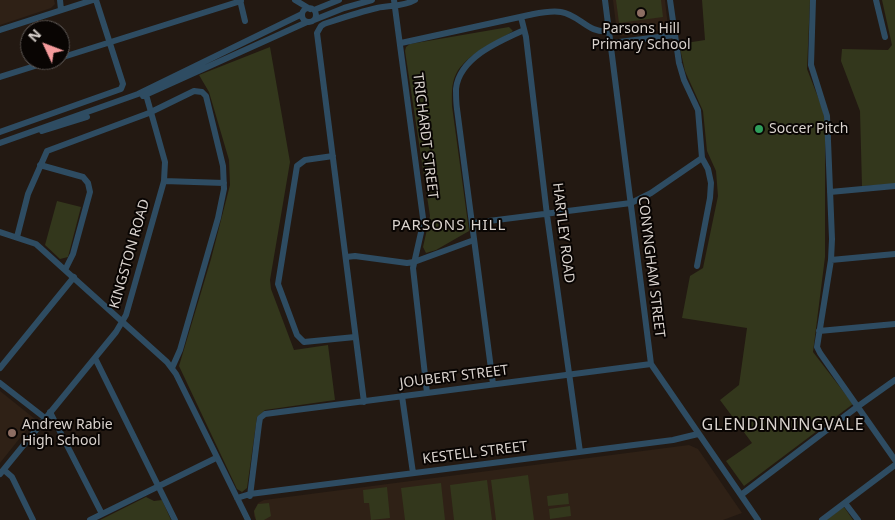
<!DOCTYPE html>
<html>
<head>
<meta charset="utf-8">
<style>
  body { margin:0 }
  #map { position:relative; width:895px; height:520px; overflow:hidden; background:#231912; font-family:"Noto Sans",sans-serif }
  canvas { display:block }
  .north { position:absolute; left:20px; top:20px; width:50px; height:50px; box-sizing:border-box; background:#090503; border:1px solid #5d5754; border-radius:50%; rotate:313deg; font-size:14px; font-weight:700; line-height:20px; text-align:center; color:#dad3ce }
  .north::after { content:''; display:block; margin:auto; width:18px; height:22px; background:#f59b9c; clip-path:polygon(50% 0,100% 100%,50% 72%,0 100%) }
</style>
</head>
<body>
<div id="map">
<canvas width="895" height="520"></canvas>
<div class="north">N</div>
</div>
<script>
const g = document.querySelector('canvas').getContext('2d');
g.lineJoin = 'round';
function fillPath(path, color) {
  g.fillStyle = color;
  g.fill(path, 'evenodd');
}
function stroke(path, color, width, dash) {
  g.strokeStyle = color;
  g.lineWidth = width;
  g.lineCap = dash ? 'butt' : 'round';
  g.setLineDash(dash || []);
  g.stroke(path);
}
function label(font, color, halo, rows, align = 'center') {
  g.font = font + ' "Noto Sans",sans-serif';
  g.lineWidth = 4;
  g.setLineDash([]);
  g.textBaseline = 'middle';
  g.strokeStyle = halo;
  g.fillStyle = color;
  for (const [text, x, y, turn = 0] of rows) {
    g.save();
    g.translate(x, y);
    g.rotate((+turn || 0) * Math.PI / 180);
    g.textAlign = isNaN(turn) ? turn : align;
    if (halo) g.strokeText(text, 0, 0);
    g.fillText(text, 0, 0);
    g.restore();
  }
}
const built = new Path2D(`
  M0,0H54L55,4L51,8L0,25Z
  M613,0H665L668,27L665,30L621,36L617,33Z
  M0,391L35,419L0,463Z
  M689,445L698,449L742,513L723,520H256L254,516V511L258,503L264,500Z`);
const green = new Path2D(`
  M616,0H661L663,17L619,23Z
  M702,0H810L807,69L823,110L825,123V257L813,352L853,404L744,486L726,461L752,443L720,400L739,385L747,328L682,318L690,276L703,268L718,196L716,171L707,151L703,111L685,71L679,44L705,40Z
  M882,0H895V184L862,186L860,111L841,61L842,49L888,50L892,45Z
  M509,27L513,31C495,43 466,54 456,74C451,84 452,95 452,106L469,231L436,250L426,253L423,247L430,216L405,51L406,47L410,44Z
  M270,47L290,162L270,280L271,289L294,350L328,345L335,400L265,410L257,417L247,488L242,492L237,489L179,366L211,259L230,185L229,160L209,92L199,75Z
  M57,201L81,207L68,257L60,259L45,245Z
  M528,475L534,520H496L491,480Z
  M487,480L492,520H454L450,485Z
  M441,483L445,520H405L401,488Z
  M387,487L390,518L371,520L369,503H364L363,490Z
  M568,493L569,504L548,506L547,496Z
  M146,497L154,501L162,500L171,520H100Z
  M269,503L271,516L264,520H256L254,511L258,504Z
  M570,506L571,516L550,519L549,509Z
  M844,507L853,520H826Z`);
const minor = new Path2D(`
  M60,0L61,10
  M240,0L245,21
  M295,0L310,9
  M394,0L423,218L422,228L413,268L427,393
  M605,0L651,364L758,520
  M670,0L679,63L684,80L698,110L702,158L708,169L711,183L710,198L697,266
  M813,0L811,65L827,116L832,239L831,260L817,347L820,353L895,460
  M876,0L885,37
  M302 15a7 7 0 1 1 14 0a7 7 0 1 1-14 0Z
  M314,10L339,0
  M521,17L526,37L547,215L580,452
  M314,20L344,8L372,0
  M0,30L93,0
  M401,43L529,15C539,13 551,10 561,12C580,15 588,34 609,31
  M611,43L675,35
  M60,58L241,1
  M0,77L54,60
  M143,96L307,22
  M42,131L87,117
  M0,132L121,89L123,84L96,0
  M0,143L138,94L302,14
  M333,156L305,160L297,166L278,284L297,335L304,342L355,337
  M40,165L83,177L88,183L90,192L73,254L65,270
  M164,181L224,183
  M830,192L895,186
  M473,223L631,203L651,193L702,158
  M0,232L36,244L167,362L176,374L248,520
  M17,237L28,194L47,151L149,113L194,91L202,92L206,96L223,166L224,189L218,218L180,350L172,368
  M346,257L355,256L407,263L414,262L474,240
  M831,260L895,254
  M819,331L895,324
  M95,358L175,520
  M0,368L74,277
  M0,383L45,418
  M493,384L457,109C456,102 456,96 456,89C459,58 499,41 524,30
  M402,396L413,473
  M364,402L317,33L321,26L324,24C342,18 359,12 377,8C390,5 403,7 415,0
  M50,412L102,514
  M4,470L12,477L33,520
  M0,474L116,332L126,315L164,181L165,162L145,91
  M741,495L857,407L895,380
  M250,496L259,424L260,418L265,414L651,364
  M237,498L250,494L673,440L698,434
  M845,503L858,520
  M90,520L216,458
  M822,520L895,465`);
const markers = [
  [641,13,5,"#8d6e63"],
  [759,129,5,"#2e9e5b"],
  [12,433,5,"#8d6e63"]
];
const poiNames = [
  ["Parsons Hill",641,29,"center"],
  ["Primary School",641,45,"center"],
  ["Soccer Pitch",769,129],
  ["Andrew Rabie",22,425],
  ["High School",22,441]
];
const streetNames = [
  ["TRICHARDT STREET",425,136,83],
  ["HARTLEY ROAD",563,233,83],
  ["KINGSTON ROAD",130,254,-74],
  ["CONYNGHAM STREET",651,267,83],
  ["JOUBERT STREET",454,377,-7],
  ["KESTELL STREET",475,453,-7]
];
const neighbourhoodNames = [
  ["PARSONS HILL",449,226]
];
const quarterNames = [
  ["GLENDINNINGVALE",783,425]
];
fillPath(built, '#2f2116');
fillPath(green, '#33371c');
stroke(minor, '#2e4c62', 6);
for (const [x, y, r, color] of markers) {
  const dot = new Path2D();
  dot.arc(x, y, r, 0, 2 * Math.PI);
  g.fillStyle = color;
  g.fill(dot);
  stroke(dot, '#090503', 2);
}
label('14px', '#dad3ce', '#090503', poiNames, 'left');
label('14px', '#dad3ce', '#090503', streetNames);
g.letterSpacing = '1px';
label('15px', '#dad3ce', '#090503', neighbourhoodNames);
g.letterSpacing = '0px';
g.letterSpacing = '1px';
label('16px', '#dad3ce', '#090503', quarterNames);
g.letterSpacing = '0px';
</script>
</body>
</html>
